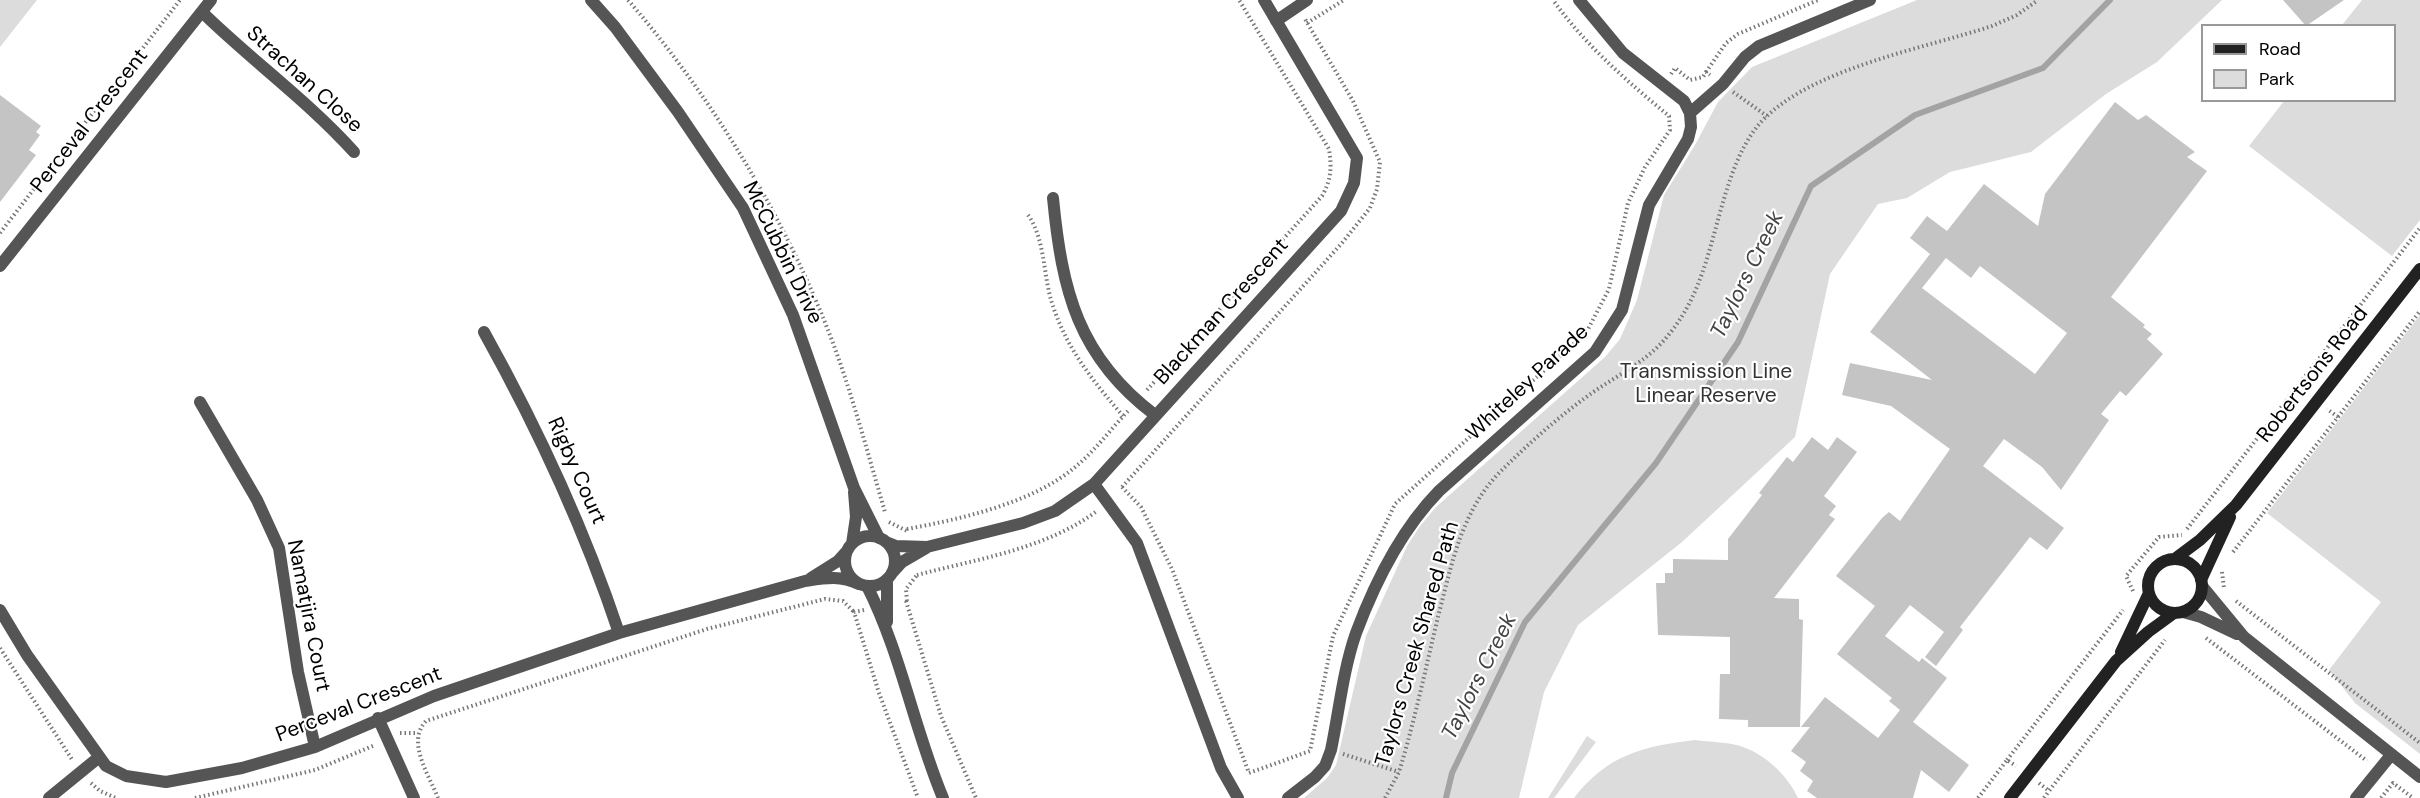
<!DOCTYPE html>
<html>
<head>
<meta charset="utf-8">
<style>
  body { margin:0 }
  #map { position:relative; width:2420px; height:798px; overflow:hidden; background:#fff; font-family:"DM Sans",sans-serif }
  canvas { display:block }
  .legend { position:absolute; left:2201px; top:24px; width:195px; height:78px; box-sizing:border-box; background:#fff; border:2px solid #999; margin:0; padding:8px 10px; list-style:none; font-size:18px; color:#000 }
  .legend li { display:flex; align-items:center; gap:12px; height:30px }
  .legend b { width:30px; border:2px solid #999 }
</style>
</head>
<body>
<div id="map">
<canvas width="2420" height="798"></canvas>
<ul class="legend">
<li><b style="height:8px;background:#222"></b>Road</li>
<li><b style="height:16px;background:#dcdcdc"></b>Park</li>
</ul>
</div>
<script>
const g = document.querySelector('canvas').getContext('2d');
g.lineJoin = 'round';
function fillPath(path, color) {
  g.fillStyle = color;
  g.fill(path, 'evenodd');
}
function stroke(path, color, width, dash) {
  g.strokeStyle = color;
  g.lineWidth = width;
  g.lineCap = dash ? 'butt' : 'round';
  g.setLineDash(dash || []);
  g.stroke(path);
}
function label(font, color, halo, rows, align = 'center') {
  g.font = font + ' "DM Sans",sans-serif';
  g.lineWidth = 4.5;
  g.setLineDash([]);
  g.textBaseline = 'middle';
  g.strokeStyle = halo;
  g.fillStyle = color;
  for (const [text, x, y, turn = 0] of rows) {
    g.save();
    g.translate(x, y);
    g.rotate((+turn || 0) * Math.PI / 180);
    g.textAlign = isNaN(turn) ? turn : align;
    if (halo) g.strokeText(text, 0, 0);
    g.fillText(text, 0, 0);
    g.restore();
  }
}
const green = new Path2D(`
  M0,0H37L0,47Z
  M1917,0H2222L2157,62L2106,94L2031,152L1950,172L1907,198L1878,204L1830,274L1795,437L1682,542L1578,625L1544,692L1519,798H1304L1327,778L1336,765L1366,636L1407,546L1420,526L1436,507L1605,357L1620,339L1637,300L1664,195L1695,145L1718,102L1752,67Z
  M2362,0H2420V220L2392,256L2249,146L2284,101L2394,100V26L2342,25Z
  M2420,315V754L2355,703L2329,670L2381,602L2267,513Z
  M1587,736L1596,742L1554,798H1548Z
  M1695,740C1710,742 1729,742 1743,747C1766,755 1788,776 1798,798H1574C1607,755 1643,746 1695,740Z`);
const stream = new Path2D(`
  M1446,798L1452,773L1525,622L1656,463L1738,342L1811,186L1915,115L2043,68L2110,0`);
const building = new Path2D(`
  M2283,0H2344L2306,26Z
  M0,95L41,126L36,132L40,135L29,150L36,155L0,202Z
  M2115,102L2138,120L2146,115L2195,152L2187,157L2207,171L2111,297L2145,325L2143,327L2152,334L2147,339L2163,354L2126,396L2120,391L2101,414L2109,420L2061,490L2042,467L2004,439L1983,466L2064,528L2047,550L2030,537L1960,627L1963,630L1936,666L1925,657L1944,632L1910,605L1885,636L1919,662L1922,658L1947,678L1913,722L1969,765L1949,792L1921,770L1913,798H1817L1807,791L1813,781L1800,771L1806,762L1791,751L1810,727H1801L1825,697L1878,738L1900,710L1889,701L1892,698L1837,654L1875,606L1836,576L1882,518L1889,512L1900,521L1950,449L1891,406L1842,395L1850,363L1932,380L1870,332L1930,254L1910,238L1927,216L1947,231L1984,184L2038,226L2045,194ZM1946,258L1971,278L1980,266L2067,333L2035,374L1922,288Z
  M1812,437L1828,450L1837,437L1857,452L1824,496L1836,506L1829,515L1835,519L1774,598L1799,599V619L1803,620L1800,727H1748V720L1719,719L1720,674H1730V637L1658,635L1656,583H1665V573H1673V559L1728,560V539L1762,495L1759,493L1787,457L1793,462Z`);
const path = new Path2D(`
  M628,0C711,96 781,211 828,330C851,389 867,451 885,512
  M1307,23L1344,0
  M1706,72L1726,43L1738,34L1818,0
  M1671,74L1675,68L1690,80L1703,77L1706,72L1710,75
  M1733,92L1767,116
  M1028,215C1045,238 1043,275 1052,303C1066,348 1093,381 1123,416
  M0,233L180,0
  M1147,390L1322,196C1331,180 1332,168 1329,149L1239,0
  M2338,417L2420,311
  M1122,487L1141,507L1172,569L1249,773L1310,751L1333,636L1395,504L1586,333L1609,289L1628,203L1645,167L1670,130L1669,116C1627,81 1585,45 1553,0
  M1122,487L1342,243L1370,208L1377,189L1380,162L1353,101L1305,19
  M889,522L907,531
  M907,529C961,519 1032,503 1074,468C1094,452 1110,430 1128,411
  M2187,529L2420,228
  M2233,552L2338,417L2327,409
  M2222,572L2224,588
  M917,575C977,559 1046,549 1097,511
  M2133,591L2126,576L2159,537L2182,535
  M906,601L941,716L976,798
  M907,601L906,589L917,575
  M2236,601L2420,743
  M864,610L854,612L879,693L918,798
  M2206,638L2367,761
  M0,648L73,761
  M400,733H418
  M1343,754L1399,772
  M2007,760L2123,610
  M91,783L100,791L116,798
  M2039,783L2049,791L2165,640
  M195,798L315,770L375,745
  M438,798C429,775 406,742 426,721L707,629L825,599L843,601L854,612
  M1385,798L1399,772C1415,720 1426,666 1439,613C1452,563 1462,511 1499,473C1527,445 1557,418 1589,395C1617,375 1649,361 1670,333C1705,290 1711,237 1728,186C1736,161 1748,133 1768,115C1820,67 1925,48 1992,26L2017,15L2038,0
  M1978,798L2007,760L2016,766
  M2044,798L2049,791
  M2381,798L2393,783L2413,798`);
const street = new Path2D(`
  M591,0L615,27L678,112L743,208L793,315L854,488L879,538
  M202,12C251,60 307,100 354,152
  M1276,21L1307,0
  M1690,113L1723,84L1745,57L1759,46L1870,0
  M1053,198C1062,291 1078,357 1155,415
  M0,266L211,0
  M484,332C538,429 584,528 619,633
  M200,402L257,500L279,548L298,672L315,747
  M1094,484L1137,543L1221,768L1238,798
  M845 561a25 25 0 1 1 50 0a25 25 0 1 1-50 0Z
  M886,542L896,546L927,547L1023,523L1055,511L1094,484L1341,211L1354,183L1357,158L1264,0
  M852,544L856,517L854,492
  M892,573L902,562L926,548
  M811,578L838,561L847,551
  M867,586C901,653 914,729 943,798
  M2202,586L2244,637L2420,777
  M0,610L27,655L106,766L126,776L166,782L242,768L315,747L434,696L619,633L805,581C825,578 840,575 859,584
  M2183,612L2201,617L2237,634
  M887,622V579
  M378,718L414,798
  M49,798L98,758
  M1288,798L1315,777L1325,766L1331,750C1339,712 1343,670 1356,633C1375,582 1401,530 1439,491L1595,352L1622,310L1649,205L1688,139L1691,127L1690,113L1684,101L1623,53L1579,0
  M2356,798L2391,755`);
const secondary = new Path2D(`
  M2176,558L2200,540L2236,505L2420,269
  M2148 586a27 27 0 1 1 54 0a27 27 0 1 1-54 0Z
  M2201,580L2230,517
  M2121,652L2149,593
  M2010,798L2116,661L2148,632L2174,613`);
const streetNames = [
  ["Strachan Close",304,80,42],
  ["Perceval Crescent",90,121,-52],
  ["McCubbin Drive",782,253,64],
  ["Blackman Crescent",1222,312,-48],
  ["Robertsons Road",2313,375,-52],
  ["Whiteley Parade",1528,383,-43],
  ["Rigby Court",576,471,66],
  ["Namatjira Court",308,616,79],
  ["Taylors Creek Shared Path",1418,644,-74],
  ["Perceval Crescent",359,705,-21]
];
const parkNames = [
  ["Transmission Line",1706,372],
  ["Linear Reserve",1706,396]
];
const waterNames = [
  ["Taylors Creek",1748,275,-64],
  ["Taylors Creek",1480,677,-63]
];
fillPath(green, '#dcdcdc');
stroke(stream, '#a3a3a3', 6);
fillPath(building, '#c4c4c4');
stroke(path, '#777', 4, [1.5, 3]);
stroke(street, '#555', 12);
stroke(secondary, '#222', 12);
label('21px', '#000', '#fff', streetNames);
label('21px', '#333', '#fff', parkNames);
label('italic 22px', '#444', '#fff', waterNames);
</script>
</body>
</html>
